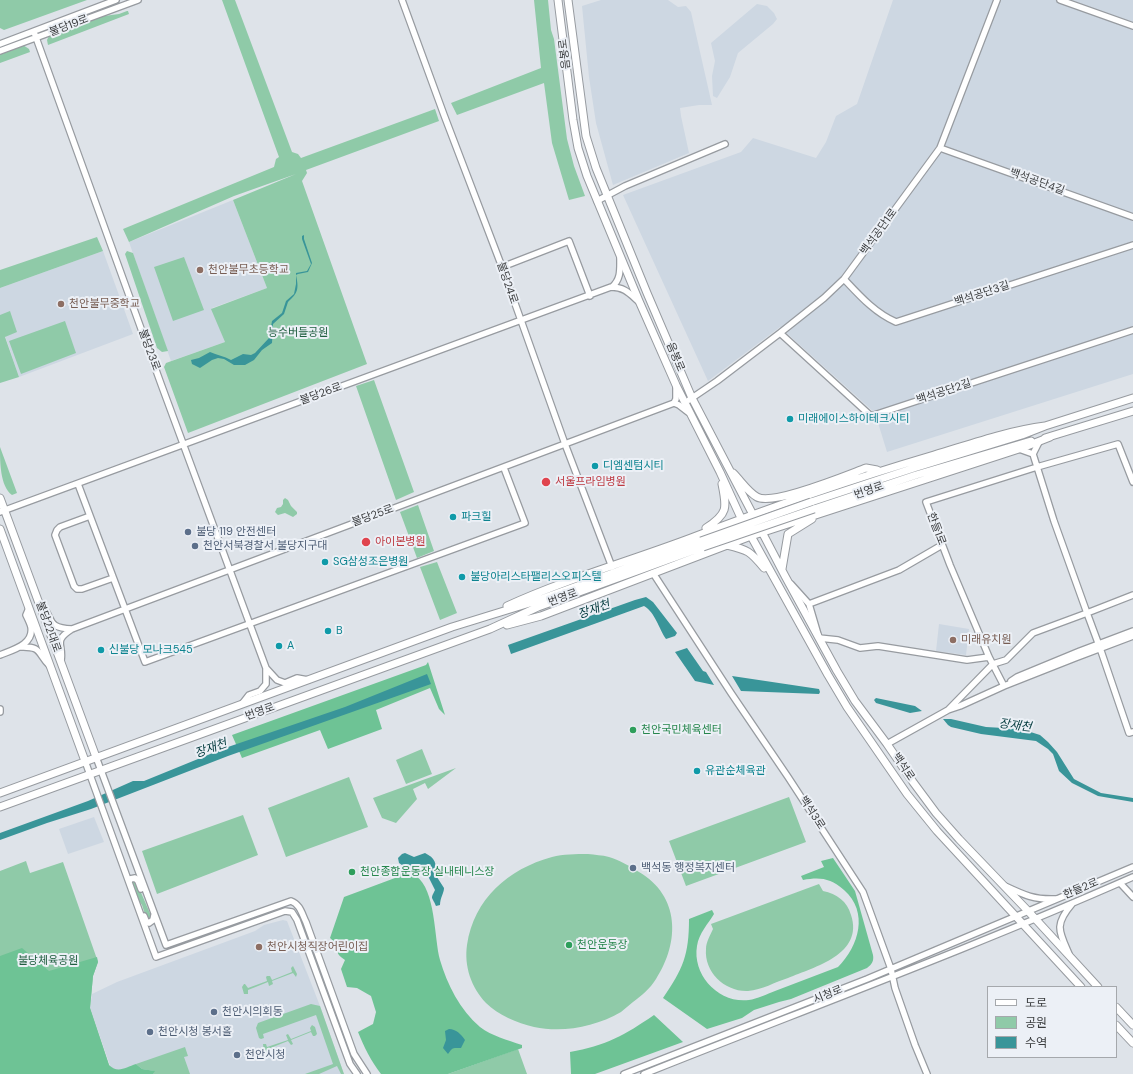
<!DOCTYPE html>
<html>
<head>
<meta charset="utf-8">
<style>
  body { margin:0 }
  #map { position:relative; width:1133px; height:1074px; overflow:hidden; background:#dee3e9; font-family:"DM Sans","Noto Sans KR",sans-serif }
  canvas { display:block }
  .legend { position:absolute; left:987px; top:986px; width:130px; height:72px; box-sizing:border-box; background:#ecf0f6; border:1px solid #a5a8ac; margin:0; padding:5px 7px; list-style:none; font-size:12px; color:#3a3c3e }
  .legend li { display:flex; align-items:center; gap:8px; height:20px }
  .legend b { width:20px; border:1px solid #a5a8ac }
</style>
</head>
<body>
<div id="map">
<canvas width="1133" height="1074"></canvas>
<ul class="legend">
<li><b style="height:5px;background:#fff"></b>도로</li>
<li><b style="height:11px;background:#8fcaa8"></b>공원</li>
<li><b style="height:11px;background:#399599"></b>수역</li>
</ul>
</div>
<script>
const g = document.querySelector('canvas').getContext('2d');
g.lineJoin = 'round';
function fillPath(path, color) {
  g.fillStyle = color;
  g.fill(path, 'evenodd');
}
function stroke(path, color, width, dash) {
  g.strokeStyle = color;
  g.lineWidth = width;
  g.lineCap = dash ? 'butt' : 'round';
  g.setLineDash(dash || []);
  g.stroke(path);
}
function label(font, color, halo, rows, align = 'center') {
  g.font = font + ' "DM Sans","Noto Sans KR",sans-serif';
  g.lineWidth = 4;
  g.setLineDash([]);
  g.textBaseline = 'middle';
  g.strokeStyle = halo;
  g.fillStyle = color;
  for (const [text, x, y, turn = 0] of rows) {
    g.save();
    g.translate(x, y);
    g.rotate((+turn || 0) * Math.PI / 180);
    g.textAlign = isNaN(turn) ? turn : align;
    if (halo) g.strokeText(text, 0, 0);
    g.fillText(text, 0, 0);
    g.restore();
  }
}
const built = new Path2D(`
  M601,0H668L678,7L686,6L691,12L712,105H699L680,108L681,116L689,153L613,185L596,123L589,77L582,6Z
  M893,0H1133V374L887,452L875,413L780,327L708,381L623,195L741,152L753,138L816,158L826,142L836,116L857,104Z
  M757,4L767,6L774,13L777,19L773,24L738,53L730,77L717,98L713,96L712,76L715,61L711,43Z
  M233,200L267,288L212,308L225,342L171,361L129,242Z
  M103,251L133,334L19,377L0,321V288Z
  M939,624L969,629L966,655L936,651Z
  M94,817L104,842L68,854L59,829Z
  M283,920L287,921L320,1006L344,1074H113L90,1008L92,994L117,982L255,931L264,925Z`);
const green = new Path2D(`
  M0,0H87L4,30L0,28Z
  M222,0H235L292,152L298,154L301,158L435,109L439,121L306,170L307,173L302,181L367,364L188,433L164,367L166,363L225,342L211,309L267,288L233,200L296,174L234,196L129,242L123,229L274,167L276,159L279,157Z
  M534,0H548L551,30L554,39L567,139L574,166L585,196L569,200L552,143L544,83L457,115L451,103L541,68Z
  M127,11H128L129,14L48,45L47,40L49,36L104,16L119,14Z
  M23,45L29,49L30,52L0,63V53Z
  M97,237L103,251L0,288V270Z
  M127,251L133,253L168,351L162,352L157,348L125,254Z
  M184,257L204,310L173,321L154,267Z
  M10,311L17,332L5,337L19,377L0,383V315Z
  M65,321L76,353L21,374L9,341Z
  M374,380L414,492L396,500L356,386Z
  M0,447L17,493L12,495C0,486 0,462 0,447Z
  M285,498L288,500L291,506L297,512V514L293,517L285,513L278,515L275,512L277,508L281,507L283,504V500Z
  M418,505L434,551L417,558L400,512Z
  M437,562L457,613L440,620L420,567Z
  M422,749L432,774L406,784L396,760Z
  M456,768L428,789L425,783L413,789L417,799L396,823L382,818L373,798Z
  M349,777L368,827L286,857L268,808Z
  M789,797L806,842L686,886L669,841Z
  M243,815L258,855L157,894L142,851Z
  M588,854C595,855 602,855 609,857C619,860 630,866 639,872C680,896 680,942 656,979C650,989 641,996 633,1002C629,1005 625,1009 621,1012C595,1027 563,1033 534,1027C517,1023 498,1015 486,1003C471,987 464,966 467,945C474,899 508,869 552,857C563,854 576,854 588,854Z
  M26,861L30,873L63,862L98,962L93,976L90,1008L109,1065L0,1074V871Z
  M131,880L136,881L152,918L151,920H147L142,905L137,898Z
  M819,884L823,891C837,894 847,901 851,915C864,954 815,967 788,978C775,982 762,990 748,991C725,992 704,972 706,949C706,942 710,936 713,929L711,924Z
  M293,966L297,974L296,977L293,973L272,981L273,984L269,986L268,982L248,990V994H244L242,987L244,984H245L248,988L267,981L266,977L267,976H270L272,980L292,972L291,968Z
  M311,1004L320,1006L344,1074H341L337,1066L319,1074H305L333,1064L316,1015L263,1034L264,1038L261,1039L259,1038L256,1028L258,1023Z
  M312,1025L315,1027L317,1034L315,1036H313L311,1032L291,1040L293,1044L291,1045L288,1041L268,1049L269,1052L268,1053L264,1052L263,1044H266L267,1047L288,1040L286,1035L288,1034L291,1039L311,1031L310,1028Z
  M185,1047L188,1056L184,1057L190,1074H153L154,1071L142,1069L136,1064Z
  M518,1049L527,1074H448Z`);
const forest = new Path2D(`
  M428,662L445,715L439,709L430,688L376,710L382,729L328,749L320,730L242,758L232,735L426,665Z
  M833,858L855,891L873,955C874,961 872,964 867,968L791,999L779,1002L754,1010L742,1018L707,1029L663,998C683,969 689,955 689,919L712,910L714,914C708,924 699,933 697,946C692,975 719,1004 749,1000C757,999 767,994 775,991C796,983 817,975 838,967C859,946 869,912 844,890C830,878 820,877 803,880L801,876L824,867L821,861Z
  M404,872C408,873 413,874 416,876C436,890 434,938 440,960C447,984 460,1010 480,1027C492,1036 507,1040 522,1045V1048L448,1074H381C371,1061 364,1047 358,1032L373,1024L376,1012L371,996L357,988L347,987L341,969L345,960C338,955 336,953 338,945L330,938L344,897L395,878Z
  M22,948L49,971L97,957L98,962L93,976L90,1008L109,1065C118,1074 126,1067 136,1064L142,1069L155,1071L153,1074H0V956Z
  M654,1015L683,1042L595,1074H571L570,1052C605,1046 625,1035 654,1015Z`);
const water = new Path2D(`
  M304,235V239L312,263L308,272L298,274L296,275C299,289 298,293 288,302L284,314L273,324L272,343L262,350L254,360L245,365H234L224,359L218,358L212,360L200,368L192,364L191,360L199,358L210,352C217,355 224,356 231,360L243,354L251,355L255,353L269,338L272,321L282,313L286,301L294,294L296,284V273L307,271L311,264L302,239V236Z
  M646,597L653,602L677,633L675,636L666,639C659,629 655,612 644,606L511,654L508,645L635,600Z
  M687,648L703,671L706,672L714,685L695,681L675,652Z
  M427,674L431,684L228,756L91,809L47,823L0,840V833L88,801L133,781H144L225,748L345,707Z
  M732,676L819,689L820,692L819,694L741,691Z
  M876,698L915,706L922,711L910,713L876,703L874,700Z
  M943,719H951L986,727L1021,729L1040,735L1048,742L1057,752L1074,779L1101,793L1133,798V802L1098,796L1072,783L1059,771L1053,754L1048,749L1036,741L981,734L951,727L948,725Z
  M405,853L414,857L425,853C435,858 437,863 435,874L444,888C444,893 440,898 440,905L436,906C432,896 430,900 435,890L425,870L422,867H405L399,863L398,858L402,854Z
  M449,1029C456,1029 461,1034 465,1040L461,1048C452,1048 453,1047 448,1054L443,1048L446,1040L445,1031Z`);
const minor = new Path2D(`
  M402,0L444,115L502,267L565,444L612,567
  M1060,0L1133,26
  M34,32L161,384L266,668L277,680L285,683L297,678L308,680
  M0,44L116,0
  M0,51L138,0
  M940,148L1133,217
  M597,201L625,186L725,144
  M502,267L569,241L590,296
  M844,279C860,296 875,313 896,322L1133,245
  M612,287C621,279 620,270 620,259
  M780,333L871,416L1133,330
  M689,400L717,381L780,333L824,298L844,279L940,148L997,0
  M674,403L679,405L688,412
  M674,403L676,399V386
  M1019,449L1033,454
  M1033,454L1054,521L1087,613L1133,595
  M1033,454L1039,442
  M78,484L145,662L525,523L504,468
  M0,512L611,287C624,287 629,293 638,301
  M90,516L60,527L57,530L55,535L74,586L77,589H82L113,578
  M653,573L731,693L788,777L863,892L891,969L895,988L915,1045L927,1074
  M791,584L809,604L819,638L838,640L860,648L878,646L967,660L989,657
  M40,604C55,617 44,628 72,629
  M809,604L899,570L942,545
  M20,647C43,646 37,654 50,666
  M0,655C12,650 34,645 31,627C30,623 28,619 26,615L29,608
  M61,661C64,643 52,642 72,629L674,403
  M1011,681L1017,677L1080,651L1133,631
  M1004,686L989,657L950,565L926,502L1037,467L1118,444L1133,482
  M242,704L249,695L260,691L266,684V669
  M0,709V712
  M948,710L993,664L1006,660L1033,633L1087,613L1100,648L1129,733L1133,732
  M887,744L948,710L960,706L1004,686L1075,658L1133,636
  M96,757L166,945L291,901C300,904 302,914 306,922L354,1054L367,1074
  M85,761L156,957L285,911L292,912L297,920L350,1064L357,1074
  M129,882L130,879L135,878L138,881L141,889
  M1120,883L1133,897
  M1005,886C1024,895 1034,900 1056,899
  M144,916L146,921L149,923L153,920L154,915
  M1069,954C1059,931 1054,925 1072,904
  M624,1074L867,979L1133,867
  M644,1074C807,1009 972,948 1133,877`);
const major = new Path2D(`
  M558,0L573,120L578,148L587,176L639,301L676,385L720,472L741,518L828,675L847,707L907,794L937,831L1081,987
  M568,0L586,136L596,168L647,293L692,398L785,576L837,671L855,701L887,744L913,782L936,813L959,839L1029,912L1098,987
  M1045,438L1133,411
  M733,473C741,481 748,492 757,497C773,506 847,475 866,468L877,470
  M0,498L96,757
  M811,502L914,468L1022,435L1045,426L1133,398
  M814,509L916,475L1031,441
  M706,528C728,514 727,508 722,484
  M0,529L85,761
  M727,545C748,550 750,551 764,568
  M782,569L788,534L812,519
  M507,606C566,579 630,561 691,538C771,507 852,479 934,455C971,444 1007,431 1045,426
  M507,625L541,616L751,536L1022,448L1050,437
  M0,793L452,627L533,602L701,541
  M0,807L490,629L538,607L703,547
  M1116,1007L1133,1025
  M1116,1025L1133,1043`);
const majorBridge = new Path2D(`
  M701,541L811,502
  M703,547L814,509`);
const markers = [
  [200,270,4,"#8d6e63"],
  [61,304,4,"#8d6e63"],
  [790,419,4,"#0f9aa8"],
  [595,466,4,"#0f9aa8"],
  [546,482,5,"#e0444e"],
  [453,517,4,"#0f9aa8"],
  [188,532,4,"#5c6f8a"],
  [366,542,5,"#e0444e"],
  [195,546,4,"#5c6f8a"],
  [325,562,4,"#0f9aa8"],
  [462,577,4,"#0f9aa8"],
  [328,631,4,"#0f9aa8"],
  [953,640,4,"#8d6e63"],
  [279,646,4,"#0f9aa8"],
  [101,650,4,"#0f9aa8"],
  [633,730,4,"#2e9e5b"],
  [697,771,4,"#0f9aa8"],
  [633,868,4,"#5c6f8a"],
  [352,872,4,"#2e9e5b"],
  [569,945,4,"#2e9e5b"],
  [259,947,4,"#8d6e63"],
  [214,1012,4,"#5c6f8a"],
  [150,1032,4,"#5c6f8a"],
  [237,1055,4,"#5c6f8a"]
];
const streetNames = [
  ["불당19로",69,26,-21],
  ["음봉로",565,54,-97],
  ["백석공단4길",1037,182,20],
  ["백석공단1로",879,232,-54],
  ["불당24로",507,283,71],
  ["백석공단3길",982,294,-18],
  ["불당23로",149,350,70],
  ["음봉로",675,357,67],
  ["백석공단2길",944,392,-18],
  ["불당26로",321,394,-20],
  ["번영로",869,491,-19],
  ["불당25로",373,516,-20],
  ["한들1로",936,529,69],
  ["번영로",563,598,-20],
  ["불당22대로",48,627,70],
  ["번영로",260,712,-20],
  ["백석로",903,767,56],
  ["백석3로",812,813,57],
  ["한들2로",1081,889,-23],
  ["시청로",828,995,-22]
];
const educationNames = [
  ["천안불무초등학교",208,270],
  ["천안불무중학교",69,304],
  ["미래유치원",961,640],
  ["천안시청직장어린이집",267,947]
];
const parkNames = [
  ["능수버들공원",298,333],
  ["불당체육공원",48,961]
];
const cultureNames = [
  ["미래에이스하이테크시티",798,419],
  ["디엠센텀시티",603,466],
  ["파크힐",461,517],
  ["SG삼성조은병원",333,562],
  ["불당아리스타팰리스오피스텔",470,577],
  ["B",336,631],
  ["A",287,646],
  ["신불당 모나크545",109,650],
  ["유관순체육관",705,771]
];
const healthNames = [
  ["서울프라임병원",555,482],
  ["아이본병원",375,542]
];
const serviceNames = [
  ["불당 119 안전센터",196,532],
  ["천안서북경찰서 불당지구대",203,546],
  ["백석동 행정복지센터",641,868],
  ["천안시의회동",222,1012],
  ["천안시청 봉서홀",158,1032],
  ["천안시청",245,1055]
];
const leisureNames = [
  ["천안국민체육센터",641,730],
  ["천안종합운동장 실내테니스장",360,872],
  ["천안운동장",577,945]
];
const waterNames = [
  ["장재천",594,610,-20],
  ["장재천",1015,726,7],
  ["장재천",211,749,-20]
];
fillPath(built, '#cdd7e2');
fillPath(green, '#8fcaa8');
fillPath(forest, '#6ec395');
fillPath(water, '#399599');
stroke(minor, '#979ba0', 8);
stroke(major, '#979ba0', 9);
stroke(minor, '#fff', 5.5);
stroke(major, '#fff', 7);
stroke(majorBridge, '#979ba0', 9, []);
stroke(majorBridge, '#fff', 7);
for (const [x, y, r, color] of markers) {
  const dot = new Path2D();
  dot.arc(x, y, r, 0, 2 * Math.PI);
  g.fillStyle = color;
  g.fill(dot);
  stroke(dot, '#ecf0f6', 1.5);
}
label('11px', '#3a3c3e', '#ecf0f6', streetNames);
label('11px', '#785e54', '#ecf0f6', educationNames, 'left');
label('11px', '#215f41', '#ecf0f6', parkNames);
label('11px', '#0d838f', '#ecf0f6', cultureNames, 'left');
label('11px', '#be3a42', '#ecf0f6', healthNames, 'left');
label('11px', '#4e5e75', '#ecf0f6', serviceNames, 'left');
label('11px', '#27864d', '#ecf0f6', leisureNames, 'left');
label('italic 12px', '#00393c', '#ecf0f6', waterNames);
</script>
</body>
</html>
